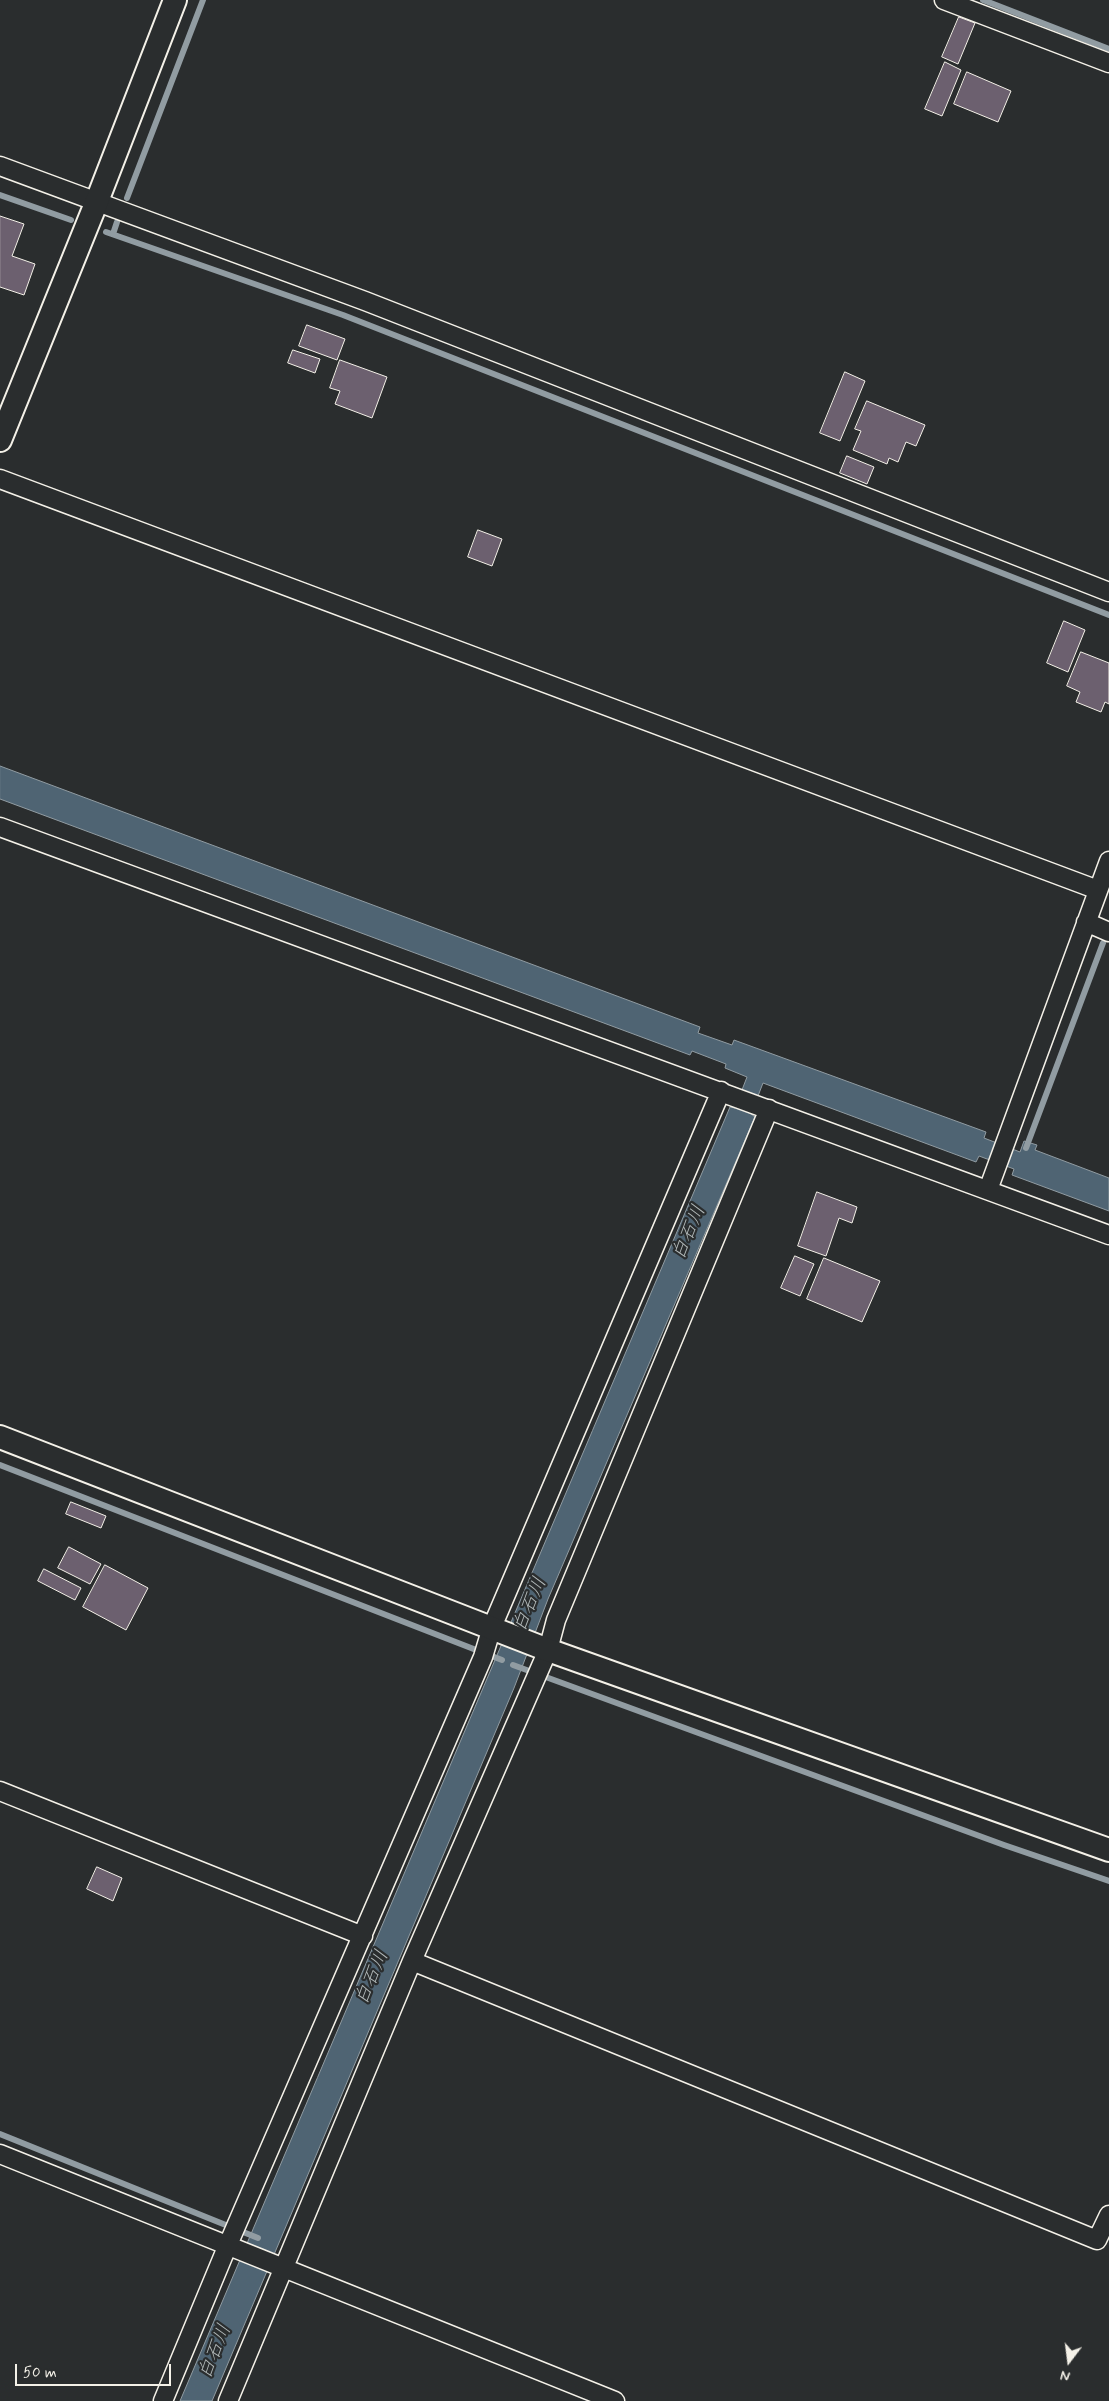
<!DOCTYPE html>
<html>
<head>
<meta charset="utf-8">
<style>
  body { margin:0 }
  #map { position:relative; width:1109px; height:2401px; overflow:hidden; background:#2a2d2e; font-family:Mynerve,sans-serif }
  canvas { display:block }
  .north { position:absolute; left:1044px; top:2336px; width:50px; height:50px; -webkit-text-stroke:4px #2a2d2e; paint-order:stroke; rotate:195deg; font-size:14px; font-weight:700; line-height:20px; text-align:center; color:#f4f1e8 }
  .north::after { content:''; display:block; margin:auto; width:18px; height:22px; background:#f4f1e8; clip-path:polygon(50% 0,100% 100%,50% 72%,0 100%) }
  .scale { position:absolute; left:15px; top:2364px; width:156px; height:22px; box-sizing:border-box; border:2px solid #f4f1e8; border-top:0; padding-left:6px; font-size:15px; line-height:18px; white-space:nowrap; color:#f4f1e8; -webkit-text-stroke:4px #2a2d2e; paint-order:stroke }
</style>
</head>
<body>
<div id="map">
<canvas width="1109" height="2401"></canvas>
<div class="north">N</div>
<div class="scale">50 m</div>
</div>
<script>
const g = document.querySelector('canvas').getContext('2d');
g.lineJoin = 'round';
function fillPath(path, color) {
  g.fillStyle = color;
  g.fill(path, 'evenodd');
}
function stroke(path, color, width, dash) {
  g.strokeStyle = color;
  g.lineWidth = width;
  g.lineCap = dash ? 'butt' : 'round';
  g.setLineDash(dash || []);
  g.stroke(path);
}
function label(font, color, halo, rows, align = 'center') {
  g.font = font + ' Mynerve,"Klee One",sans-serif';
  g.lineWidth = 4.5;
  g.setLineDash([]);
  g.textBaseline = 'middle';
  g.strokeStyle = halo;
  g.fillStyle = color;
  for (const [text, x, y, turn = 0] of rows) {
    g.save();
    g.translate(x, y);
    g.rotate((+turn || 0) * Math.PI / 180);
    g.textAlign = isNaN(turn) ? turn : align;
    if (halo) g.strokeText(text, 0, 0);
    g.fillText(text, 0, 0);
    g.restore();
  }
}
const water = new Path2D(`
  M0,766L700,1027L698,1033L732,1045L734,1040L986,1132L984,1138L1020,1152L1024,1141L1037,1145L1035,1150L1109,1178V1211L1012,1175L1014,1169L979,1156L976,1162L763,1083L751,1114L755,1117L548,1599L514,1688L212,2401H180L730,1107L735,1108L747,1077L725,1068L726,1064L692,1051L690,1055L0,799Z`);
const stream = new Path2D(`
  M983,0L1109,49
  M0,195L71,220
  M127,198L203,0
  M106,232L343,315L1109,615
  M113,234L117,222
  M1026,1148L1103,943
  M0,1465L502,1660
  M513,1665L1004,1845L1109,1881
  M0,2134L258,2238`);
const building = new Path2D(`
  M959,17L975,23L958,64L942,57Z
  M945,62L961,70L942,116L925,109Z
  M967,72L1011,91L998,122L954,104Z
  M0,216L24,224L12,256L35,264L24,295L0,287Z
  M307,325L345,339L337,360L299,346Z
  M293,350L320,359L315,373L288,363Z
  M340,360L387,377L372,418L335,404L340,391L330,388Z
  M845,372L865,381L840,441L820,433Z
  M867,401L925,425L916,446L906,442L898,462L889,458L887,464L853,450L861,431L855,429Z
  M847,456L874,467L867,484L840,473Z
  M478,530L502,539L492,566L468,557Z
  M1064,621L1085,630L1068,672L1047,663Z
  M1081,652L1109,663V704L1105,702L1101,712L1076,702L1080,692L1067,686Z
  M817,1192L857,1207L852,1223L839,1218L826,1256L798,1246Z
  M795,1256L814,1264L800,1296L781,1288Z
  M824,1258L880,1281L862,1322L807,1299Z
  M71,1502L106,1516L101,1528L66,1514Z
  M69,1547L101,1564L90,1584L58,1568Z
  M105,1565L148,1588L126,1630L83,1607Z
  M44,1569L81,1588L75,1600L38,1581Z
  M97,1867L122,1878L113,1901L87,1889Z`);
const minor = new Path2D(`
  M944,0L1109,63
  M0,166L365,301L1109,592
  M0,479L1098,890
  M0,827L1109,1235
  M1086,922L1109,932
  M988,1190L1109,861
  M0,1791L363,1936
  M412,1961L1097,2240L1109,2215
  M0,2154L615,2401
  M163,2401L227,2247L483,1657L492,1627L721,1091
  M228,2401L412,1961L548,1650L556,1620L769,1109`);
const tertiary = new Path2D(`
  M0,440L97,201L175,0
  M0,1437L548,1650L1109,1850`);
const waterNames = [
  ["白石川",690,1233,-67],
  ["白石川",531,1605,-67],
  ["白石川",373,1978,-67],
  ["白石川",216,2352,-68]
];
fillPath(water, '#4f6473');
stroke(water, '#919ca2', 1);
stroke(stream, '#919ca2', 6);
fillPath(building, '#6c606f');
stroke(building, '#f4f1e8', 1);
stroke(minor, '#f4f1e8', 21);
stroke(tertiary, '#f4f1e8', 26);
stroke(minor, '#2a2d2e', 18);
stroke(tertiary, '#2a2d2e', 22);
label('italic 19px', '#b2b9b9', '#2a2d2e', waterNames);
</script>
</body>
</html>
